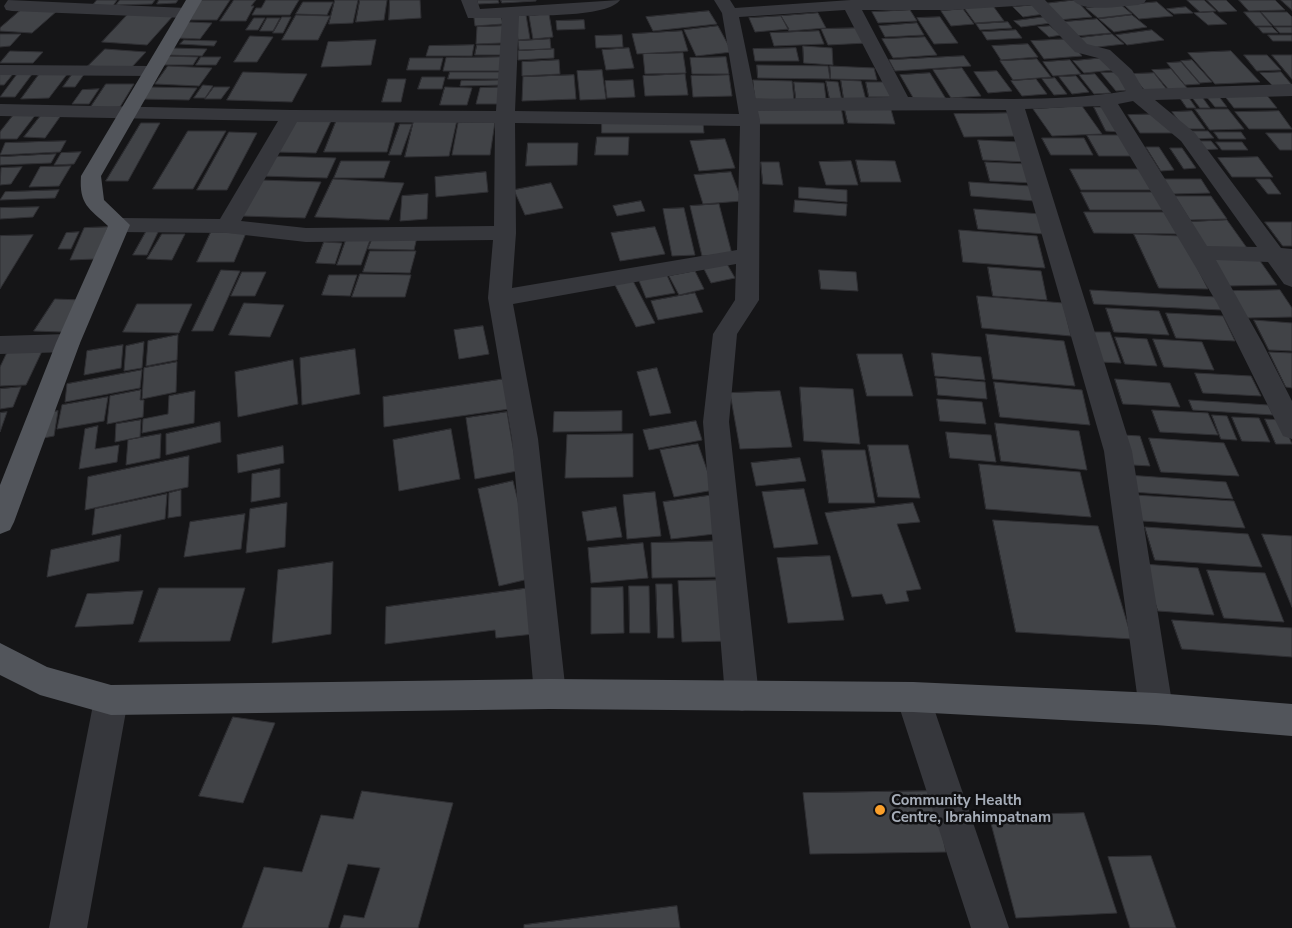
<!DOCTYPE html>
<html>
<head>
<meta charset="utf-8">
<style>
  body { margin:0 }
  canvas { display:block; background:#151517 }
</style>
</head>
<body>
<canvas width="1292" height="928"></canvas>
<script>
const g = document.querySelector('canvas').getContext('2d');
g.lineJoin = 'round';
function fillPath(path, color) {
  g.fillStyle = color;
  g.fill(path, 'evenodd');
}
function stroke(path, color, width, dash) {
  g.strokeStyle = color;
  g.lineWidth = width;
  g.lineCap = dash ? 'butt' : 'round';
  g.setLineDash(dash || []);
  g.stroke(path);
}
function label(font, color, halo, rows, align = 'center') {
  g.font = font + ' "Nunito Sans",sans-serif';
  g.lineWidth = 5;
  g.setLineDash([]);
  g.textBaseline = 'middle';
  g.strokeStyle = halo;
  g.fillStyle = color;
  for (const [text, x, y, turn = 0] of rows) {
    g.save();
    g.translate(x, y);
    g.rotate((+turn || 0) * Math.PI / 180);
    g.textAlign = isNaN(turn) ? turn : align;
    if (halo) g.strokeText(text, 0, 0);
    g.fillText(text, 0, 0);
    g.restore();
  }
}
const building = new Path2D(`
  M97,0H117L113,6H92Z
  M120,0H155L152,4L116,5Z
  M159,0H178L176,3L157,4Z
  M199,0H230L217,20H185Z
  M234,0H256L251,6H254L246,21H220Z
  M266,0H299L290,15H252L256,8H261Z
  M335,0H358L353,23L329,24Z
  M360,0H387L384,20L356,22Z
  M390,0H420L421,18L389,20Z
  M477,0H498L499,3L478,4Z
  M501,0H536V1L502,3Z
  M1076,0L1092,17L1058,20L1042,4Z
  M1187,0H1204L1216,11L1200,12Z
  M1207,0H1226L1237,11L1219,12Z
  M1239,0H1275L1285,10L1249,11Z
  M1281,0H1292V10Z
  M303,2H333L327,15L296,14Z
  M1157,2L1173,16L1139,19L1124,5Z
  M991,3L1004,21L975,23L962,5Z
  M1120,4L1132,14L1098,18L1086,8Z
  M1033,5L1044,14L1023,17L1013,7Z
  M1186,7L1193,13L1174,14L1167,9Z
  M22,9L57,11L32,33L0,31V28Z
  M963,9L974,24L951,26L941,11Z
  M910,10L917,21L878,23L872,12Z
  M709,11L717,24L653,31L646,17Z
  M1213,12L1227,24L1208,25L1194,13Z
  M1244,12H1260L1272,26H1256Z
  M1261,12H1287L1292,17V26H1274Z
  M129,13L173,16L147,45L102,42Z
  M818,13L826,28L789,31L781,16Z
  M549,14L553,37L533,39L529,16Z
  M296,15L330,16L318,40H282Z
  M526,15L530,39L518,40L515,16Z
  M1132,15L1147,27L1114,32L1099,19Z
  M501,16L503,24L475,26L474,18Z
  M781,16L789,29L755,32L749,18Z
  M282,17H291L283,33H273Z
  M940,17L958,43L934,44L917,18Z
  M1044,17L1051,23L1021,27L1014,21Z
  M254,18H265L258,30H246Z
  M267,18H280L273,31H260Z
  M1097,19L1111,33L1076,36L1062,22Z
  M584,20L585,29L557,30L556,21Z
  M189,22L212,23L200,39L177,38Z
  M1008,22L1012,28L980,30L976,24Z
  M917,23L924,35L885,37L879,26Z
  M503,26L502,43L476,44L477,27Z
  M718,26L732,52L696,56L684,30Z
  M1050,26L1061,35L1049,37L1038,27Z
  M1258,27H1272L1278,33H1263Z
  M1275,27H1292V33H1280Z
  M859,28L867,43L828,45L821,29Z
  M1016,30L1022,38L987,40L982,32Z
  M1152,30L1164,40L1127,45L1116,35Z
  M682,31L688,51L637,54L632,34Z
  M819,31L824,44L774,46L770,33Z
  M0,34H21L10,46L0,47Z
  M1112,34L1124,44L1089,48L1078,38Z
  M622,35L623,47L596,48L595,36Z
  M1268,35H1292V41H1273Z
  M250,36L273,37L257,62H234Z
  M925,37L937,55L893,58L882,39Z
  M550,39L551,49L519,50L518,41Z
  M1068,39L1082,56L1044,59L1031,41Z
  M184,40L217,41L214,46L180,44Z
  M376,40L371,65L321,67L328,42Z
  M1028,44L1038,57L1001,60L992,46Z
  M474,45L472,56H426L429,46Z
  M477,45H505L503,55H475Z
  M803,46L832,48L833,65L804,63Z
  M171,48L207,49L202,56L166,55Z
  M629,48L634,68L606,70L602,50Z
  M796,48L799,61H755L753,49Z
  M105,49L146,52L130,69L88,66Z
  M554,49V58L518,60V51Z
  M10,51L43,52L33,63H0Z
  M1231,51L1260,82L1215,84L1188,53Z
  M683,53L686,73L645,74L643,54Z
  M1244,55H1267L1281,70L1257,71Z
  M1272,55H1292V79Z
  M166,56L198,57L193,65H160Z
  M964,56L971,66L895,71L889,60Z
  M201,57H221L216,65H196Z
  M504,57L502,71H443L446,58Z
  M726,57L729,74H692L690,58Z
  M410,58H443L440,70H407Z
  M1103,58L1114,70L1084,73L1073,61Z
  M1037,59L1051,77L1013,80L1000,61Z
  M559,60L560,74L522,76V62Z
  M1070,60L1081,74L1053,76L1043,62Z
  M1192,60L1212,82L1200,83L1181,61Z
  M1181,62L1200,84L1185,85L1167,63Z
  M757,65L828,66L830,79L758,78Z
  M168,66L212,68L199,86L155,84Z
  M830,66L874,68L877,80L831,79Z
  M962,68L981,96L951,98L933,70Z
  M1171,69L1188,89L1169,90L1152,70Z
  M602,70L606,99L580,100L577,71Z
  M997,71L1012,91L988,93L974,72Z
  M243,72L307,74L292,102L227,100Z
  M450,72H505L504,79H448Z
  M1117,72L1132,90L1116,91L1101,73Z
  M1281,72L1292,85L1273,86L1260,73Z
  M33,73L15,97H0L17,74Z
  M40,73H68L49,98L21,99Z
  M73,73H85L75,87H63Z
  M930,73L946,99L915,101L900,75Z
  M1154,73L1168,91L1146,92L1131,74Z
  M0,74H13L4,85H0Z
  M685,74L688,95L645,96L643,76Z
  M1095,74L1111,93L1094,94L1079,75Z
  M574,75L576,99L522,101L523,77Z
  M729,75L732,96L693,97L691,76Z
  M1076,76L1089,92L1072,94L1059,77Z
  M422,77H445L442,89H418Z
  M1055,78L1067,94L1054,95L1042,79Z
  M388,79H406L401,102H382Z
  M1036,79L1047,94L1022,96L1011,81Z
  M505,80L504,85L460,86L461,81Z
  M633,80L635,97L607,98L605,81Z
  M753,80L792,81L794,100L755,99Z
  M841,80L861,81L866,100H844Z
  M826,81L838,82L842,101L830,100Z
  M794,82L824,83L826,99H796Z
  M866,82H890L894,97H869Z
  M106,84H134L120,107L90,108Z
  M203,85L213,86L205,98H194Z
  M148,87L197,88L189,100L140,99Z
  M214,87H230L221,99H205Z
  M445,87L472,88L467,105H440Z
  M505,87L502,104H476L480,88Z
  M99,89L89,104H72L82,90Z
  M1265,93L1277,108H1234L1223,94Z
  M1200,94L1210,108H1200L1190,95Z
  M1217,94L1227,107H1215L1205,95Z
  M1178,95H1187L1196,108H1187Z
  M756,106L841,107L844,124H758Z
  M844,106H890L895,124L848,123Z
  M1082,106L1102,134L1052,136L1033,109Z
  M1094,107H1108L1120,132L1106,131Z
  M1195,109H1228L1244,129L1210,130Z
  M1192,111L1205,129H1185L1172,112Z
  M1279,111L1292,129H1249L1235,112Z
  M15,113H37L17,139H0V132Z
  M1011,113L1022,136L964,137L954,114Z
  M42,114H62L45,138L24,137Z
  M1159,114L1172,133H1140L1128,115Z
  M294,118L332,119L316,153L276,152Z
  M337,119H396L387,152H324Z
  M414,120H457L449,156L405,157Z
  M495,122L490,155H452L458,123Z
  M141,123H160L128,181H106Z
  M602,123H703L704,133H602Z
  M400,124H412L401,155H389Z
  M188,131H226L193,189H153Z
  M1190,131H1208L1214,138L1196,139Z
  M229,132L257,133L227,190H197Z
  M1214,132H1241L1246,139H1219Z
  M1266,133H1292V150H1280Z
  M1087,135H1124L1137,156H1099Z
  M597,137H629L628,155H595Z
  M1042,138H1084L1093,155H1051Z
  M725,139L735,168L699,171L690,141Z
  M978,140L1021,142L1028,162L983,160Z
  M66,141L60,152L0,155L5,143Z
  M1195,141H1211L1218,149L1201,150Z
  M1216,142H1242L1248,150H1222Z
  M528,143H578L577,165L526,166Z
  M1146,147H1159L1174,170L1161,171Z
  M1170,148H1182L1196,168L1184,169Z
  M81,152L74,164L54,165L61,153Z
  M56,154L51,163L0,165V157Z
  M271,156L336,158L327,178L260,176Z
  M1258,157L1273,177H1232L1218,158Z
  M856,160L895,161L901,182H861Z
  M341,161H390L384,178H334Z
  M851,161L858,185H826L819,162Z
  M761,162H779L783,185L763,184Z
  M985,162L1029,164L1035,183L990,181Z
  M71,166L59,186L29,187L40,167Z
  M22,167L11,184L0,185L1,168Z
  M1070,169H1146L1159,190H1081Z
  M486,172L488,192L436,197L435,177Z
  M731,172L742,201L703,204L694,175Z
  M333,179L404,183L389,220L315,217Z
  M1164,179H1201L1210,193L1173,194Z
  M1256,179H1270L1281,194H1268Z
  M260,180L321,182L305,218L242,216Z
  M969,182L1031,186L1035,201L971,196Z
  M551,183L563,208L525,215L514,190Z
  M799,187L847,190V202L799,198Z
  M59,190L55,198L0,200L5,192Z
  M1081,192H1157L1168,210H1090Z
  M428,194L427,219L400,221L402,196Z
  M1175,196H1211L1227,219L1190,220Z
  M795,200L847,204L846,216L794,212Z
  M641,201L645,211L617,216L613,206Z
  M719,204L732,254L702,256L690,206Z
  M39,207L33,217L0,219V208Z
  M684,208L695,255L672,256L663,209Z
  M974,209L1041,214L1045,234L978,229Z
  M1084,212H1168L1180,234L1094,233Z
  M1227,220L1247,248L1206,250L1187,222Z
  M1265,222H1292V246H1283Z
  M108,227L95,259L70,260L84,228Z
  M655,227L665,254L620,261L611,233Z
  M147,230H159L147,255H133Z
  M959,230L1037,236L1045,268L963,262Z
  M79,232L71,249H58L66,233Z
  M211,232L246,233L234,262H197Z
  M162,234H185L172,260L147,259Z
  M1134,234L1181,236L1208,289L1159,288Z
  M33,235L0,289V236Z
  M373,237H417L414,250L368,249Z
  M346,240H370L361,265H337Z
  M324,242L342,243L335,264L316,263Z
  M370,251H416L410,273L363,272Z
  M1258,258L1277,285L1227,286L1209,259Z
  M727,264L735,278L711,283L704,269Z
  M988,267L1041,271L1047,300L993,296Z
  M221,270L240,271L213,331H192Z
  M819,270L856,272L858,291L821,289Z
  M665,271L675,293L646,298L637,276Z
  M695,271L704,289L679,295L669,276Z
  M242,272H266L255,296H231Z
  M360,274L411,275L405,297H352Z
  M329,275H357L350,296L322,295Z
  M632,279L655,323L636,327L614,283Z
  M1090,290L1216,297L1222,310L1094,304Z
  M1280,290L1292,308V317L1247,318L1229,291Z
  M695,293L703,312L658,320L651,301Z
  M977,296L1063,303L1071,336L982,328Z
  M55,299L82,300L62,332L34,331Z
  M244,303L284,305L270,337L229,335Z
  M137,304H192L179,333L123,332Z
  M1106,308L1159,311L1169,335L1114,332Z
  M1166,313L1223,316L1235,341L1176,338Z
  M1254,320L1292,323V351L1269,350Z
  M483,326L489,354L459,359L454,330Z
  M1091,332H1110L1121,363L1101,362Z
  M986,334L1064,341L1075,386L993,379Z
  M178,335L177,360L146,366L148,341Z
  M1115,337L1147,339L1157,366L1125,364Z
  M1153,339L1202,342L1214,370L1164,367Z
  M144,342L142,368L124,371L126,346Z
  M123,345L121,368L84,375L87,351Z
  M44,347L26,385L0,386V367L9,348Z
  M355,349L360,394L302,405L300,358Z
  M1269,352L1292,353V388L1286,387Z
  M932,353L981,357L985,380L935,376Z
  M857,354H902L913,396H867Z
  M293,360L298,404L238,417L235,372Z
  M177,362L176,392L142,399L144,368Z
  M657,368L671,413L650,416L637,372Z
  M142,370L140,388L65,402L67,384Z
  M1195,373L1251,376L1261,396L1203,393Z
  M936,378L985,382L987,399L938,395Z
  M505,379L509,409L384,427L383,397Z
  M1115,379L1170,383L1180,407L1123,404Z
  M994,382L1082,390L1090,425L1000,417Z
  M21,387L13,407L0,409V389Z
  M800,387L853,389L860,444L804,441Z
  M141,390L140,400H144L143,417L107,424L110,396Z
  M195,391L194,423L142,433L143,419L168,414L169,396Z
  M780,391L792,447L740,449L730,393Z
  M108,397L104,421L57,429L62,405Z
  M937,399L982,402L986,424L940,421Z
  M1189,400L1268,405L1273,415L1193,410Z
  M1152,410L1208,413L1218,435L1160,432Z
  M58,411L54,436L38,439L43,413Z
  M622,411V431L553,432L554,412Z
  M7,412L0,432V413Z
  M507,412L517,471L475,479L466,418Z
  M1212,415L1227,416L1237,440L1221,439Z
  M1232,417L1259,418L1270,442L1242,441Z
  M1265,419L1282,420L1292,444H1276Z
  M141,420L140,437L115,442L116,424Z
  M696,421L702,440L649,450L643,430Z
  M220,422L221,442L166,455V434Z
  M995,423L1079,431L1087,470L1001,461Z
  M98,426L95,449L119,445L117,462L79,469L85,429Z
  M451,429L460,479L399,491L393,440Z
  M946,432L991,435L996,462L950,458Z
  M161,434L160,458L126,465L128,440Z
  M633,434V477L565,478L567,435Z
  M1123,435L1140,436L1150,466L1133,465Z
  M1149,438L1224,443L1239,476L1161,472Z
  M698,444L714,490L674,497L660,450Z
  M868,445H908L920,498L878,497Z
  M283,446L284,463L238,473L237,455Z
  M822,450H865L875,503H829Z
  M189,456L188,487L85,510L88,477Z
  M800,458L806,481L756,486L751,463Z
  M979,464L1080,472L1091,517L986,509Z
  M280,469V497L251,502L252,474Z
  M1127,475L1226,482L1233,499L1132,492Z
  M513,481L537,577L499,586L478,489Z
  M804,489L818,544L774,548L762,492Z
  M181,490V516L168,518L169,493Z
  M655,492L661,536L627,539L623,495Z
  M167,494L165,519L92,535L95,509Z
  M714,495L723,533L671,539L663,502Z
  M1134,495L1234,501L1245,528L1142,521Z
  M287,503L285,547L246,553L250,509Z
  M913,503L920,522L897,524L921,589L906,591L909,601L886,604L882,594L852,597L825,513Z
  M616,507L622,537L587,541L582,512Z
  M245,514L241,549L184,557L190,522Z
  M993,520L1098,526L1132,639L1016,632Z
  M1145,527L1248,534L1262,567L1155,560Z
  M1262,534L1292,536V607Z
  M121,535L119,561L47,577L51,550Z
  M719,541L723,577L652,578L651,543Z
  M643,543L648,578L591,583L588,548Z
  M830,556L844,620L788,623L777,558Z
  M333,562L331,634L272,643L278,570Z
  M1143,564L1198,568L1214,615L1158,611Z
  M1207,570L1265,573L1284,622L1224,618Z
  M724,580L730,641L682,642L678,581Z
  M656,584H672L674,638H658Z
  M629,586H649L650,633H630Z
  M623,587L624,633L591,634V588Z
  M159,588H245L230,641L139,642Z
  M530,588L534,634L496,638L495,630L385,644L386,607Z
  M143,591L133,624L75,627L87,594Z
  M1172,620L1292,628V657L1182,649Z
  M233,717L275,723L243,803L199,796Z
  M362,791L453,803L418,928H340L344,915L364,918L380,868L348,864L328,928H242L264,867L302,872L321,815L353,819Z
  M933,791L946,852L810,854L803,793Z
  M1084,813L1117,913L1016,918L989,816Z
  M1151,856L1176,928H1130L1108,857Z
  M677,906L680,928H524V925Z`);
const minor = new Path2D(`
  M8,0L186,8L192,9L194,13L192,17L186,18L12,11L6,10L4,6Z
  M461,0H477L480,9L620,0C608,17 540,15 519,16L515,111L739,114L722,13L714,0H730L735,8L851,0H1045L1087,44L1110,50L1132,70L1143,89L1292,84V96L1155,100L1195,133L1281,248L1292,249V287L1284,284L1268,262L1216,260L1263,344L1292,401V439L1283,436L1217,303L1100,106L1025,109L1132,451L1173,709L1168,720L1156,725L1144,720L1139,709L1104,451L1006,110L758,111L760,120L759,300L737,334L729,422L759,696L754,707L742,711L730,707L725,696L703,422L713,334L735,300L736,264L513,304L538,439L566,694L562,705L550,709L538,705L534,694L512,439L488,298L493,240L306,242L227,233L119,232L111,230L108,225L111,220L119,218L220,219L278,121L0,116V104L291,110L496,111L502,18H468ZM1031,5L1075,52L1098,58L1118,77L1126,91C1055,103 980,98 908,97L862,10H952ZM845,10L890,97L756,99L739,17ZM1133,101L1181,141L1257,247L1207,246L1118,104ZM297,122L495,123L494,226L306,228L241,221ZM515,123L740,126L737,250L512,288L516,233Z
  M1073,0H1146L1144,3L1138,5C1123,6 1082,13 1073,0Z
  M0,65L152,66L158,67L161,71L158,75L152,76L0,75Z
  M68,334L77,337L80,343L77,349L68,352L0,354V336Z
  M913,682L925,686L930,697L1009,928H971L896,697L901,686Z
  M111,685L123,689L128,700L87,928H49L94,700L99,689Z`);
const major = new Path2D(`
  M186,0H202L101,176L104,200L130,225L80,343L14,522L10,530L0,534V485L56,343L108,226C89,208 79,205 81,176Z
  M0,643L47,667L111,685L550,679L913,682L1156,693L1292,704V736L1156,725L913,712L550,709L111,715L40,695L0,675Z`);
const markers = [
  [880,810,6,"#fa9f2a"]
];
const nearPoinames = [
  ["Community Health",891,801],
  ["Centre, Ibrahimpatnam",891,818]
];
fillPath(building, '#414347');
stroke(building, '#2f2f33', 1);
fillPath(minor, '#36373c');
fillPath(major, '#52555b');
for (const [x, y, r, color] of markers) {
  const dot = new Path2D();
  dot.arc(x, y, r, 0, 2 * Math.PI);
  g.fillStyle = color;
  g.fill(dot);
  stroke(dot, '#101012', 2);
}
label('bold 15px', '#a6adb8', '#101012', nearPoinames, 'left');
</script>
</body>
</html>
